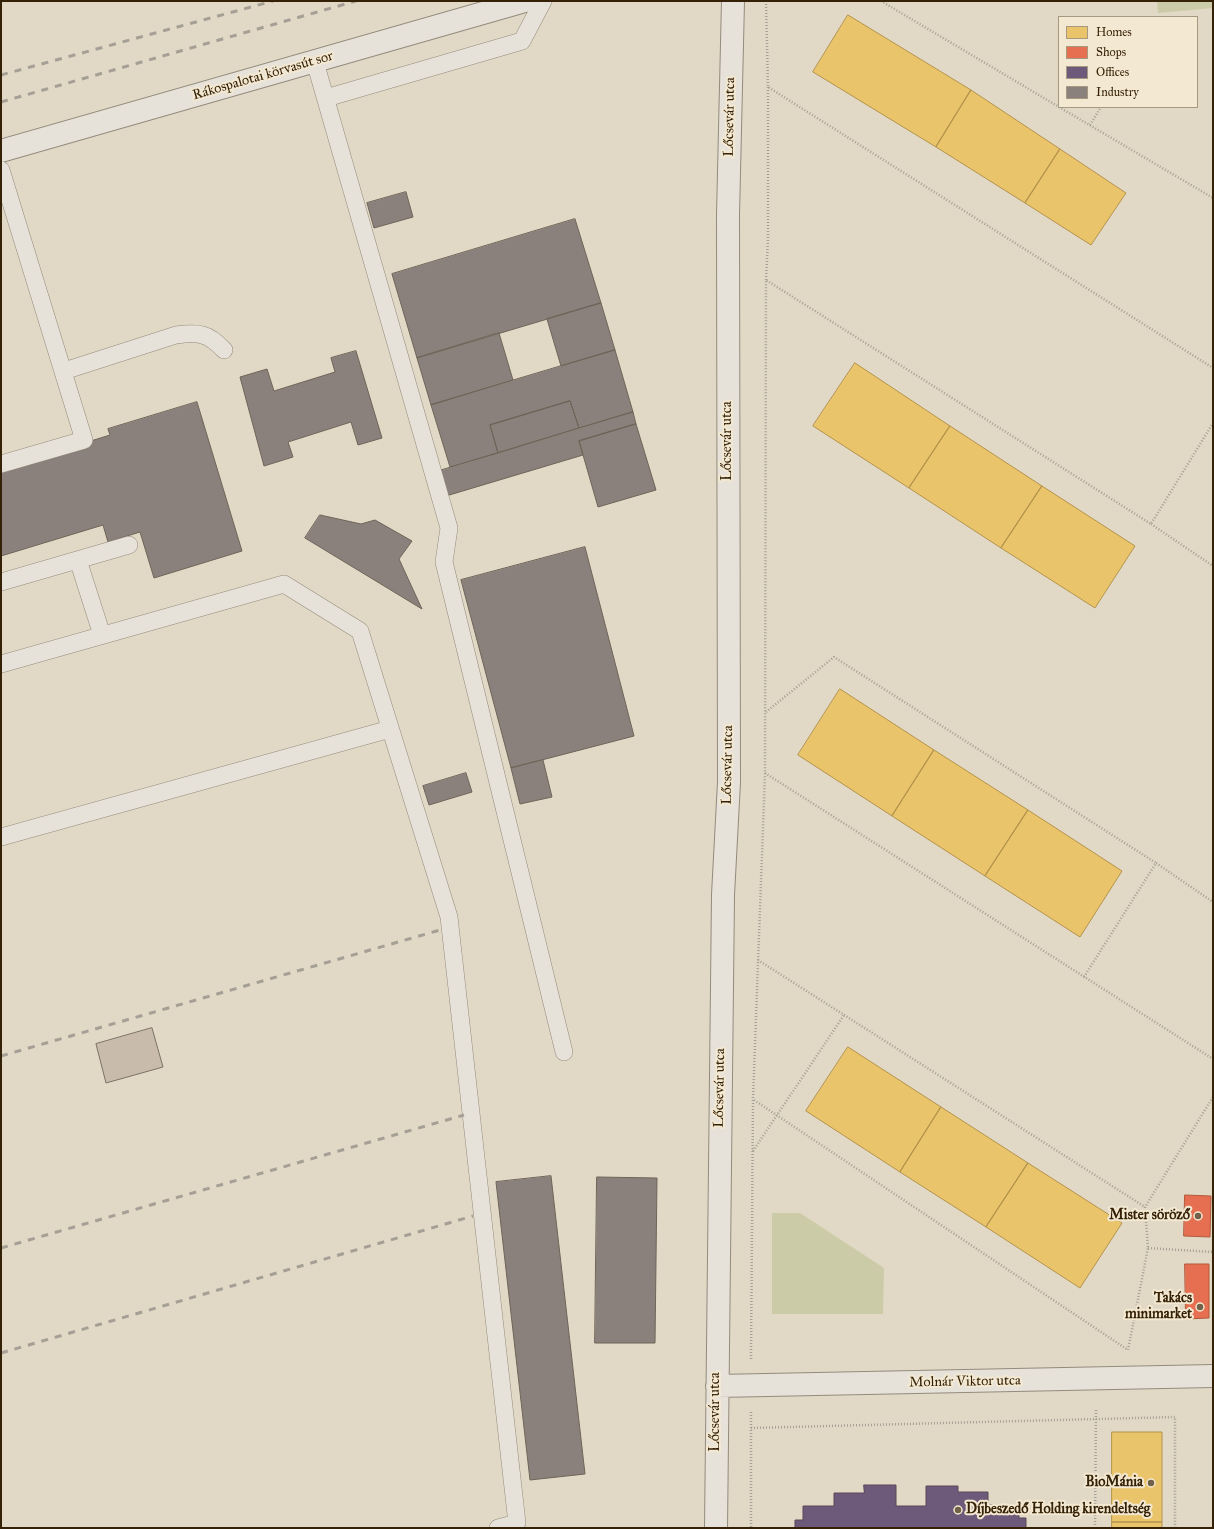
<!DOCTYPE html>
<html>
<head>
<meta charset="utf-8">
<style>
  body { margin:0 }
  #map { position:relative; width:1214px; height:1529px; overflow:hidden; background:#e1d8c5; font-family:"IM FELL Great Primer",serif }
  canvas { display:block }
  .frame { position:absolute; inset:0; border:2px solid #352105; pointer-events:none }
  .legend { position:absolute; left:1058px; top:16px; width:140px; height:92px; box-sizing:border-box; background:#f3e8d2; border:1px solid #a79880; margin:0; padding:5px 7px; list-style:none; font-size:12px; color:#352105 }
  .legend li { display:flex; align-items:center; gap:8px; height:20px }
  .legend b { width:20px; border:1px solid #a79880 }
</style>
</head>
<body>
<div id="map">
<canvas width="1214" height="1529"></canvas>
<div class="frame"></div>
<ul class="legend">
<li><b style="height:11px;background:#e9c46a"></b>Homes</li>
<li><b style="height:11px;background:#e76f51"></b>Shops</li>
<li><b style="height:11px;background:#6d597a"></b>Offices</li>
<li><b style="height:11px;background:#8a817c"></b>Industry</li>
</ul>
</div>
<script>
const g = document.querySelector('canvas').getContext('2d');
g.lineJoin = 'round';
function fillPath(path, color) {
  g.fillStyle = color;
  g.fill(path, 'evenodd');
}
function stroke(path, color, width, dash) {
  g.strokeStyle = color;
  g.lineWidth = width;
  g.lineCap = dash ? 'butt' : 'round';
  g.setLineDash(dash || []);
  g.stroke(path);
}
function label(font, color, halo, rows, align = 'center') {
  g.font = font + ' "IM FELL Great Primer",serif';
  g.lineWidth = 4;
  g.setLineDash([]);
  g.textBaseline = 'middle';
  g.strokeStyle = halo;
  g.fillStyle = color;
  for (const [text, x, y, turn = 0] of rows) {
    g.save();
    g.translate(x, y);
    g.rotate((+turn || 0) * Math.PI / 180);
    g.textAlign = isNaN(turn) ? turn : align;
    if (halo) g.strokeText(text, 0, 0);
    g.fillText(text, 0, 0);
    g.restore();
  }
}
const green = new Path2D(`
  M1157,1H1213V8L1158,13Z
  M772,1213H800L884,1268L883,1314H772Z`);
const homes = new Path2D(`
  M848,15L971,90L936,147L813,72Z
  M971,90L1060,149L1025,203L936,147Z
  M1060,149L1126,193L1091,245L1025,203Z
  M855,363L950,426L909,488L813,426Z
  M950,426L1042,486L1001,548L909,488Z
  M1042,486L1135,546L1095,608L1001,548Z
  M840,689L934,750L892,816L798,755Z
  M934,750L1028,810L985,876L892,816Z
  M1028,810L1122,871L1080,937L985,876Z
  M848,1047L941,1107L900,1172L806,1111Z
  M941,1107L1028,1163L986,1227L900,1172Z
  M1028,1163L1122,1223L1080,1288L986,1227Z
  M1112,1432H1162V1522H1112Z
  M1112,1522H1162V1528H1112Z`);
const shops = new Path2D(`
  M1185,1195L1211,1196L1210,1237L1184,1236Z
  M1185,1264H1209V1318L1186,1319Z`);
const offices = new Path2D(`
  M864,1485H896V1506H926V1486H958V1492H988V1505L1019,1506V1518H1026V1528H795V1520H803V1506H834V1493H864Z`);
const industry = new Path2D(`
  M406,192L413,217L374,228L367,203Z
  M575,219L601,303L417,358L392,274Z
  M601,303L615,350L561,366L547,319Z
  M499,333L513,380L431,405L417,358Z
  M615,350L633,412L579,428L570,401L490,425L498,453L450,467L431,405Z
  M356,351L382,438L358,445L351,422L288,442L293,457L264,466L240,377L267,369L274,391L335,372L331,358Z
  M570,401L579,428L498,453L490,425Z
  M197,402L242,551L154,578L140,532L108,542L103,525L1,556V469L110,435L108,429Z
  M633,412L636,424L579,441L583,455L446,496L439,471Z
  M636,424L656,490L598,507L579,441Z
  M320,515L361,524L375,520L412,541L399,559L422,609L305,538Z
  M585,547L634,736L511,768L461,580Z
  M543,760L552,797L520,804L511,768Z
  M466,773L472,792L429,805L423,786Z
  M551,1176L585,1474L530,1480L496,1182Z
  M597,1177L657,1178L655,1343H595Z`);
const building = new Path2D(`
  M152,1028L163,1067L106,1083L96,1044Z`);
const path = new Path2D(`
  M766,1L768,87L1213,368
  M881,1L1059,107
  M1059,107L1213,198
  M1090,125L1101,107
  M766,280L768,240V87
  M1151,524L1213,566
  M766,712L834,657L1156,863
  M765,773L1213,1059
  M758,960L1145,1207
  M1084,977L1156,863L1213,902
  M754,1100L1128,1350L1148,1248L1145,1207L1213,1097
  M753,1151L844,1015
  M1148,1248L1213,1252
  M751,1359L753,1099L765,773L766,280L1151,524L1213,423
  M751,1412V1528
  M751,1428L1175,1417V1528
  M1095,1528L1096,1409`);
const service = new Path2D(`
  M315,62L449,528L444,562L564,1052
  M326,98L522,41L543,1
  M1,170L84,440L1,464
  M64,371L176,335C199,332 208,333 224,350
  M78,560L102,635
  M1,582L129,545
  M1,664L284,584L360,631L449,917L517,1523L498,1528
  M1,837L390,729`);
const minor = new Path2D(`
  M1,151L525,1
  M717,1386L1213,1376
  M716,1528L723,895L729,782L728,215L733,1`);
const rail = new Path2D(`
  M1,75L273,1
  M1,102L356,1
  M1,1056L440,930
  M1,1248L464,1115
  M1,1353L473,1216`);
const markers = [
  [1198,1216,4,"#716148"],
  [1200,1307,4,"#716148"],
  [1151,1483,4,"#716148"],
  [958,1510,4,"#716148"]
];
const streetNames = [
  ["Rákospalotai körvasút sor",263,76,-16],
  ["Lőcsevár utca",730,117,-89],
  ["Lőcsevár utca",728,441,-90],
  ["Lőcsevár utca",728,765,-89],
  ["Lőcsevár utca",720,1088,-89],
  ["Molnár Viktor utca",965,1382,-1],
  ["Lőcsevár utca",716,1412,-90]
];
const poiNames = [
  ["Mister söröző",1190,1216],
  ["Takács",1192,1299],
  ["minimarket",1192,1315],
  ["BioMánia",1143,1483],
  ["Díjbeszedő Holding kirendeltség",966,1510,"left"]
];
fillPath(green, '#cccba7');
fillPath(homes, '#e9c46a');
stroke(homes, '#b3934c', 1);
fillPath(shops, '#e76f51');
stroke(shops, '#b2583a', 1);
fillPath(offices, '#6d597a');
stroke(offices, '#5c4857', 1);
fillPath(industry, '#8a817c');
stroke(industry, '#706458', 1);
fillPath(building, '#c9bbac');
stroke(building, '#7a7264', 1);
stroke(service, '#938b7d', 18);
stroke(minor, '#938b7d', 24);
stroke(path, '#a59f95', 2.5, [1, 2]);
stroke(service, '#e7e2d9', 17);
stroke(minor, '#e7e2d9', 22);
stroke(rail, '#a59f95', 3, [7, 7]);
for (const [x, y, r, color] of markers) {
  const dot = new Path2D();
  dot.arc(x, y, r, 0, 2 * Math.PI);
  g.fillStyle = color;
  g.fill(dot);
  stroke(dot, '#f3e8d2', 1.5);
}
label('14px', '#352105', '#f3e8d2', streetNames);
label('bold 14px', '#352105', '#f3e8d2', poiNames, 'right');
</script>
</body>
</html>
